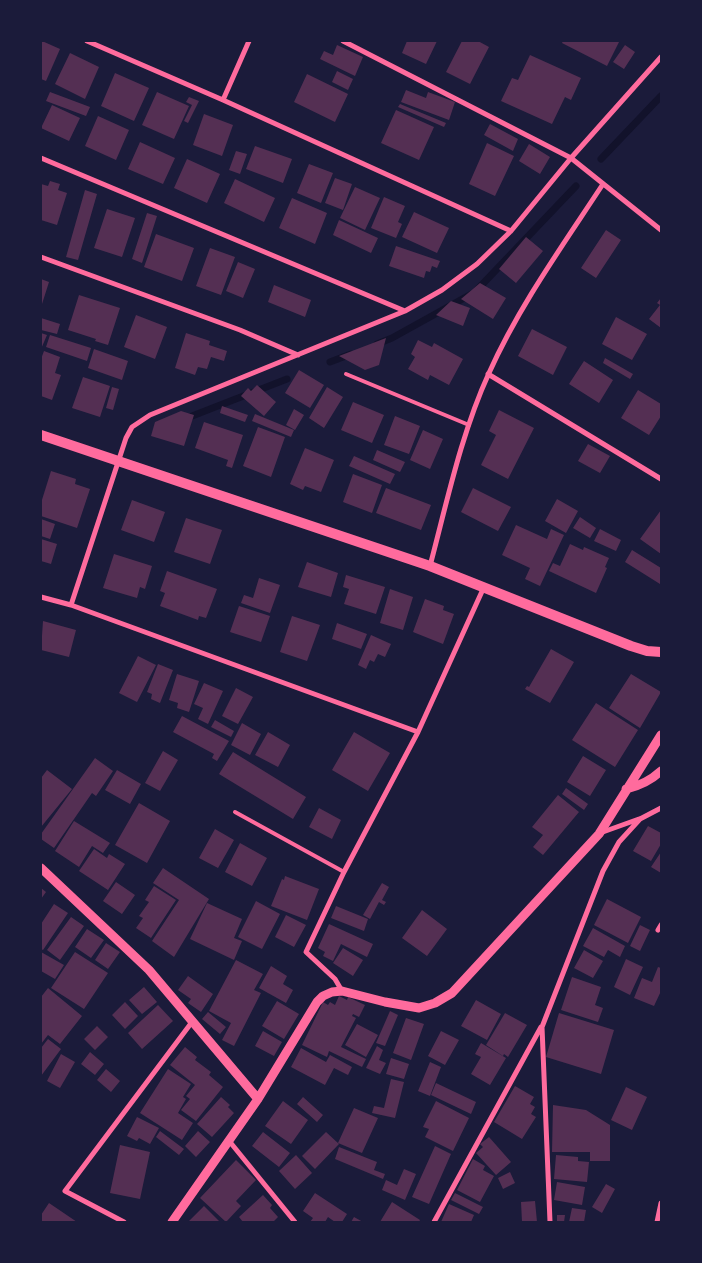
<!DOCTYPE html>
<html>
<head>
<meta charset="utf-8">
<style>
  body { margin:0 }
  #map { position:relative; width:702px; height:1263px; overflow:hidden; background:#1b1b3a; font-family:"PT Sans Narrow",sans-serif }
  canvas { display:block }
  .frame { position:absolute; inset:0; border:42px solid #1b1b3a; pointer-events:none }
</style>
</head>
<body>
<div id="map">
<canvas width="702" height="1263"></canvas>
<div class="frame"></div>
</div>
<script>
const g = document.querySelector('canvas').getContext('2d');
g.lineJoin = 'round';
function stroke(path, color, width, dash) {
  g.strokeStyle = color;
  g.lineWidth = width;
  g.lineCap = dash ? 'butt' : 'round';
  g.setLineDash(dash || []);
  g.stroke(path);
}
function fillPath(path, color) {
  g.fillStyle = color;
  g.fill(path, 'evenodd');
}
const stream = new Path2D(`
  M601,159L661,96
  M377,344L392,338L475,292L576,186
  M330,362L351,354
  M187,418L287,379`);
const building = new Path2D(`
  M42,41L60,49L46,81L41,79Z
  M407,41H437L426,64L402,53Z
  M462,41H478L489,47L470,84L446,72Z
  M563,41H618L619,42L607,66L562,43Z
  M337,45L363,57L355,76L320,59L324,51L333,55Z
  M625,45L635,52L624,69L613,62Z
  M70,53L99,67L85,99L55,84Z
  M530,55L581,78L571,100L565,97L552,124L501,101L512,78L518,80Z
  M337,71L353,79L348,90L332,82Z
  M115,73L149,88L134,121L101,106Z
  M307,74L348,94L335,122L294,102Z
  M406,90L426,98L428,92L455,102L449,120L401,102Z
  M50,92L90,107L86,116L46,101Z
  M157,92L189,106L174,139L142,125Z
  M189,97L199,101L188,123L184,121L192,105L186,102Z
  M400,104L446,123L444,127L398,107Z
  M52,105L80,118L69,141L41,128Z
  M396,110L434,127L419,160L381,143Z
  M204,114L233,125L222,156L193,145Z
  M98,116L129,130L116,160L85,146Z
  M490,124L518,139L513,151L484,135Z
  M140,142L175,158L163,184L128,169Z
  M487,143L514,156L495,196L469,184Z
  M529,144L550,157L540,174L519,161Z
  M255,146L292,159L283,183L246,169Z
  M236,151L247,154L240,174L229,170Z
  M187,159L220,174L207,203L174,188Z
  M309,164L333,173L321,203L297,193Z
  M335,178L352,184L343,210L325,203Z
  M235,179L275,198L264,222L224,203Z
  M50,181L60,184L58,190L67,193L57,225L41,220V184L48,186Z
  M355,187L380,198L365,230L340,218Z
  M85,190L97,194L78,260L66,257Z
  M384,197L405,206L398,222L402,224L396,238L371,228Z
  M292,198L327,213L315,244L279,228Z
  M107,209L135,218L122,257L94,248Z
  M414,212L449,228L437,253L402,237Z
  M147,213L157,216L142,263L132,259Z
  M339,220L378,238L371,253L333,235Z
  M606,230L621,240L596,278L581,268Z
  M156,234L194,248L182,281L144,267Z
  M526,237L543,251L516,283L499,269Z
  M396,246L440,261L437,268L432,266L430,272L426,271L424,278L389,266Z
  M210,248L235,257L221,295L196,286Z
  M238,262L255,269L243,298L226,291Z
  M41,279L49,282L42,304H41Z
  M480,283L506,298L493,319L461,299Z
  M274,285L311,300L305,317L268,302Z
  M79,295L120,308L108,345L95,341L96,339L68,330Z
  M661,298V328L649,319L660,305L657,303Z
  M451,301L470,308L463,326L436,315Z
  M136,315L167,327L155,359L124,347Z
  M616,317L647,334L632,360L602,344Z
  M41,318L60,324L57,334L41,330Z
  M532,329L567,347L553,375L518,356Z
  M41,333L47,335L41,349Z
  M186,333L210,341L209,345L227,351L224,361L211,357L207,369L198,367L195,375L175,368Z
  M50,335L91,348L87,361L46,347Z
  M386,338L379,365L365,370L339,356Z
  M418,340L432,347L434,343L463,359L449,385L430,375L428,380L408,369L415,357L411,354Z
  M94,349L128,361L122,380L88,368Z
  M44,351L60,357L55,373L61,375L52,400L41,396V359Z
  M605,358L633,374L630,379L603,363Z
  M584,361L613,380L599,403L569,384Z
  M299,370L324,385L310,408L285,393Z
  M83,377L110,386L100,417L72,408Z
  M257,385L276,402L264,416L241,396L248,388L251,391Z
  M112,387L119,389L113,410L106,408Z
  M327,387L343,397L324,428L309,418Z
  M638,390L661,404V416L649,435L621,418Z
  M353,402L384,415L372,443L341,430Z
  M222,406L248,415L245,422L220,413Z
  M294,409L304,415L295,430L286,425Z
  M499,410L534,428L508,479L481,465L496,435L489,431Z
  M181,411L194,415L184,446L151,436L155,422Z
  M255,414L294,430L291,437L252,421Z
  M395,416L420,426L409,454L384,445Z
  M204,422L243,435L232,468L226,466L228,460L195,448Z
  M258,427L285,437L271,477L243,466Z
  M423,430L443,439L430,469L410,460Z
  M588,444L610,456L600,473L578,461Z
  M305,448L334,460L321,492L305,486L303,490L290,484Z
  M377,450L405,462L400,472L373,460Z
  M354,456L395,474L390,484L349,466Z
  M51,471L76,479L75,484L90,489L77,528L41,516V503Z
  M353,474L382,485L372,513L343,502Z
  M386,488L431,505L421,530L376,513Z
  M473,488L511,507L498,531L461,512Z
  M557,499L578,511L566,533L545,521Z
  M132,500L165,512L154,542L121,530Z
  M661,510V554L640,539Z
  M580,517L596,528L590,538L573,528Z
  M186,518L222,530L210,564L174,552Z
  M41,519L55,524L50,539L41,536Z
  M516,525L547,539L551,529L564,535L540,586L525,579L530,568L502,555Z
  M600,529L621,540L616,551L594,541Z
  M41,539L57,544L51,564L41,561Z
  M570,544L583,550L584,547L609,558L605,567L607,568L596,593L549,571L553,563L560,566Z
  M632,550L661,568L660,584L625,562Z
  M114,554L152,566L145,589L140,587L137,598L103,588Z
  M307,562L338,573L331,597L298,587Z
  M167,571L217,589L206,618L199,616L198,620L160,606L165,593L160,591Z
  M346,575L385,587L376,614L344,604L349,589L343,587Z
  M259,578L280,585L270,613L241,603L244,595L253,598Z
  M390,589L413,597L403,630L380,623Z
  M425,599L444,606L443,610L454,614L443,644L413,632Z
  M239,606L270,616L261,642L230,632Z
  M292,616L320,625L307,661L280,652Z
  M43,621L76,630L69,657L41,650Z
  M337,623L367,634L361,649L332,639Z
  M371,635L391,644L385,657L378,654L374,662L370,660L366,669L358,665Z
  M551,649L574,662L550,703L525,689L527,686L529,687Z
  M138,656L156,665L137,702L119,693Z
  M158,664L173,670L160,703L151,699L152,694L147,692Z
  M177,674L199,681L189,712L177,708L178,703L169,700Z
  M631,674L661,692L640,728L609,708Z
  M204,683L223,691L208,724L198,719L203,708L194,704Z
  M236,688L253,697L238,724L222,716Z
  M596,703L638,730L615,767L572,740Z
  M182,716L229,741L217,761L212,758L214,754L173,732Z
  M215,720L234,731L231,737L211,727Z
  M242,723L261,734L250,755L231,745Z
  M268,732L290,745L278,767L255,755Z
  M354,732L390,753L368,791L332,770Z
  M163,751L178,760L160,791L145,783Z
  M233,752L306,797L293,819L219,774Z
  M583,756L606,770L590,796L567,782Z
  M95,758L113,771L96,796L92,793L54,848L41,839V834Z
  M47,770L72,789L41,827V778Z
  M117,770L141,784L130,804L105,790Z
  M566,788L588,804L584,810L562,794Z
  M558,795L579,812L543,855L533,847L543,835L532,827Z
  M139,803L170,821L147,863L115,845Z
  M319,808L341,820L332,839L309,827Z
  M74,821L110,843L103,853L92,846L79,867L55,851Z
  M648,826L661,833V844L651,861L633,851Z
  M215,829L234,840L218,868L199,858Z
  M240,843L267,858L252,886L225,872Z
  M94,849L107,858L109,854L125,864L108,890L79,871Z
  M661,852V873L651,867Z
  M163,868L209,899L174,957L152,941L179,900L153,883Z
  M285,876L319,889L307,920L271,906L282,879L284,880Z
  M116,882L135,895L122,914L103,901Z
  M382,883L389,887L382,900L386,902L384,905L379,902L370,919L363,915Z
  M154,886L176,900L151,938L136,928L143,918L139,916L149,902L145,900Z
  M41,888L46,892L41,899Z
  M607,899L641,917L628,943L594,925Z
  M256,901L280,914L262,949L238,937Z
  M207,903L242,919L234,938L242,941L234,960L190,939Z
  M54,904L68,913L43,950L41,949V924Z
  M336,906L368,919L364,931L331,918Z
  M422,910L447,929L427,956L402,938Z
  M286,915L306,925L294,947L275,937Z
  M71,917L84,926L60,960L47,950Z
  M329,924L373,944L367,957L341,944L333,961L323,956L325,952L318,948Z
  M640,925L650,930L640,951L630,946Z
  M593,928L625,946L620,957L608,950L604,957L583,946Z
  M87,929L104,940L91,958L75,947Z
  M106,943L120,952L108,969L95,960Z
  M343,948L363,960L353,976L333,963Z
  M584,950L603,961L593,978L574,968Z
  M41,952L64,965L55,979L41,971Z
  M75,952L108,973L84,1009L51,988Z
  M626,959L643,967L630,995L614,987Z
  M236,960L263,974L254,990L261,993L234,1046L222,1040L231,1023L209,1011Z
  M271,966L287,976L283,984L293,990L286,1003L259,988Z
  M658,967L661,968V991L654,1006L634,998L642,978L652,982Z
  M188,976L213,994L201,1012L188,1003L191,999L178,990Z
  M572,977L601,987L595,1005L603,1008L598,1022L561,1010Z
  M144,987L157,1002L142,1014L129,1000Z
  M48,988L82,1016L60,1044L48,1035L41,1044V997Z
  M339,996L347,1000L348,997L365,1005L359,1017L353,1014L352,1016L356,1018L341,1047L366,1059L362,1067L329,1051L327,1057L302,1045L323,1002L328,1005L330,1002L335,1005Z
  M476,1000L501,1014L487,1040L461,1026Z
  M277,1001L299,1014L284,1039L262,1026Z
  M125,1002L138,1016L125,1029L112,1015Z
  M158,1005L173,1021L142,1049L128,1033Z
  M390,1011L398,1015L385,1046L376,1043Z
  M208,1012L226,1027L220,1034L202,1019Z
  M505,1013L527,1025L508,1057L504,1054L503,1056L486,1045Z
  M559,1013L614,1030L601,1074L546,1057Z
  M406,1018L424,1024L411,1060L393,1053Z
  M357,1024L378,1035L366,1057L345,1045Z
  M97,1026L108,1037L95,1050L84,1039Z
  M263,1031L282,1042L274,1056L255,1046Z
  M441,1031L459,1040L445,1065L428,1056Z
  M48,1039L61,1049L41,1076V1048Z
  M481,1043L506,1058L490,1085L471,1074L481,1057L475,1054Z
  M377,1046L383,1050L379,1060L386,1063L380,1074L366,1068Z
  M185,1047L197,1057L195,1060L211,1072L209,1075L223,1087L196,1121L181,1110L190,1099L186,1096L195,1085L170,1065Z
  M301,1048L326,1062L330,1055L352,1067L348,1075L334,1068L325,1085L291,1067Z
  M90,1052L104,1064L95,1075L81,1064Z
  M61,1054L75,1062L60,1088L47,1081Z
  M391,1058L409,1064L404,1079L386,1074Z
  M430,1062L441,1067L430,1096L418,1091Z
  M106,1069L120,1081L111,1092L97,1080Z
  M168,1069L191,1084L183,1097L186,1099L178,1113L193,1123L182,1140L140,1113Z
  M391,1079L404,1082L395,1118L372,1113L374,1106L384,1108Z
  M436,1083L476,1102L471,1114L431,1095Z
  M515,1086L534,1097L530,1104L535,1107L531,1114L536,1117L522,1139L494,1122Z
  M626,1087L647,1097L632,1130L611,1120Z
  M221,1097L230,1105L228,1107L234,1113L212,1137L197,1124Z
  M303,1097L323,1115L317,1122L297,1104Z
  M283,1101L308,1120L291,1144L265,1126Z
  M436,1101L469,1118L453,1151L425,1137L429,1129L423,1127Z
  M553,1105L586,1110L610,1125V1161H590V1152H552Z
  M354,1108L378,1118L362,1153L338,1143Z
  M137,1117L159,1128L150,1144L139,1138L137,1141L127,1136Z
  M160,1131L184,1149L179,1155L156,1137Z
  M198,1131L210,1142L196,1157L185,1146Z
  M263,1132L290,1153L279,1167L252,1146Z
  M326,1132L339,1144L315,1169L302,1156Z
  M489,1137L511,1162L496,1175L476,1153L483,1147L480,1144Z
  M120,1145L150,1152L140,1199L110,1193Z
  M435,1146L451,1154L429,1204L412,1197Z
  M339,1147L377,1162L374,1170L385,1174L383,1179L335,1159Z
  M296,1155L312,1173L295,1189L279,1171Z
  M556,1155L578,1157V1161L589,1162L587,1182L554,1179Z
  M473,1159L485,1166L483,1170L494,1176L480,1202L457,1190Z
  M236,1160L256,1180L236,1201L241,1206L226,1222L200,1198Z
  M404,1169L416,1174L405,1200L382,1190L386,1180L397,1185Z
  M510,1172L515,1183L503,1189L498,1178Z
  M557,1182L585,1187L582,1205L554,1200Z
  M606,1184L615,1189L602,1213L592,1207Z
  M315,1193L347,1214L342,1222H335L328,1217L325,1222H310L313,1218L303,1211Z
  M455,1193L483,1207L479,1214L451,1200Z
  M263,1195L272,1205L270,1208L278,1217L273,1222H243L239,1217Z
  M535,1201L537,1222H522L521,1202Z
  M392,1202L420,1220L419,1222H380Z
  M49,1203L77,1222H41V1215Z
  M449,1204L474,1215L471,1222H441Z
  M204,1206L220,1222H190L189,1221Z
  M572,1208L586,1210L584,1222H569Z
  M557,1215H565L564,1222H557Z
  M354,1217L363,1222H351Z`);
const service = new Path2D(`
  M346,374L469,425
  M235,812L344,872`);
const minor = new Path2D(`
  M87,41L223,100L511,231
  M343,41L571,158L661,230
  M223,100L249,41
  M41,158L405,311
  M41,257L240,330L298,355
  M488,374L661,479
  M430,566C447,502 461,434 489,373C519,306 563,245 603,184
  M41,597L71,605L418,732
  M71,605L126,438L132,427L150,415L405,311L442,290L477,264L511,231L571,158L661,57
  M600,833L639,819
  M658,930L661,925
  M342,991L335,979L306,952L344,872L418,732L484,587
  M230,1142L295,1222
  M124,1222L65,1191L192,1022
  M434,1222L541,1027
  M550,1222L542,1027L603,871L619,842L640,819L661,808
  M657,1222L661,1203`);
const tertiary = new Path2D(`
  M626,789C640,786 650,781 661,771
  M41,868L149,970L258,1099
  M172,1222L258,1099L317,1002L323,996L332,992L342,991L385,1002L419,1008L435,1003L452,993L599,834L661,735`);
const secondary = new Path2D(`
  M41,435L430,566L631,646L647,651L661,652`);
stroke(stream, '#12122b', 7);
fillPath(building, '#542f53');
stroke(service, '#ff6b9d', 4);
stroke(minor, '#ff6b9d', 5);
stroke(tertiary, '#ff6b9d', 9);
stroke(secondary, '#ff6b9d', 10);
</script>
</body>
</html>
